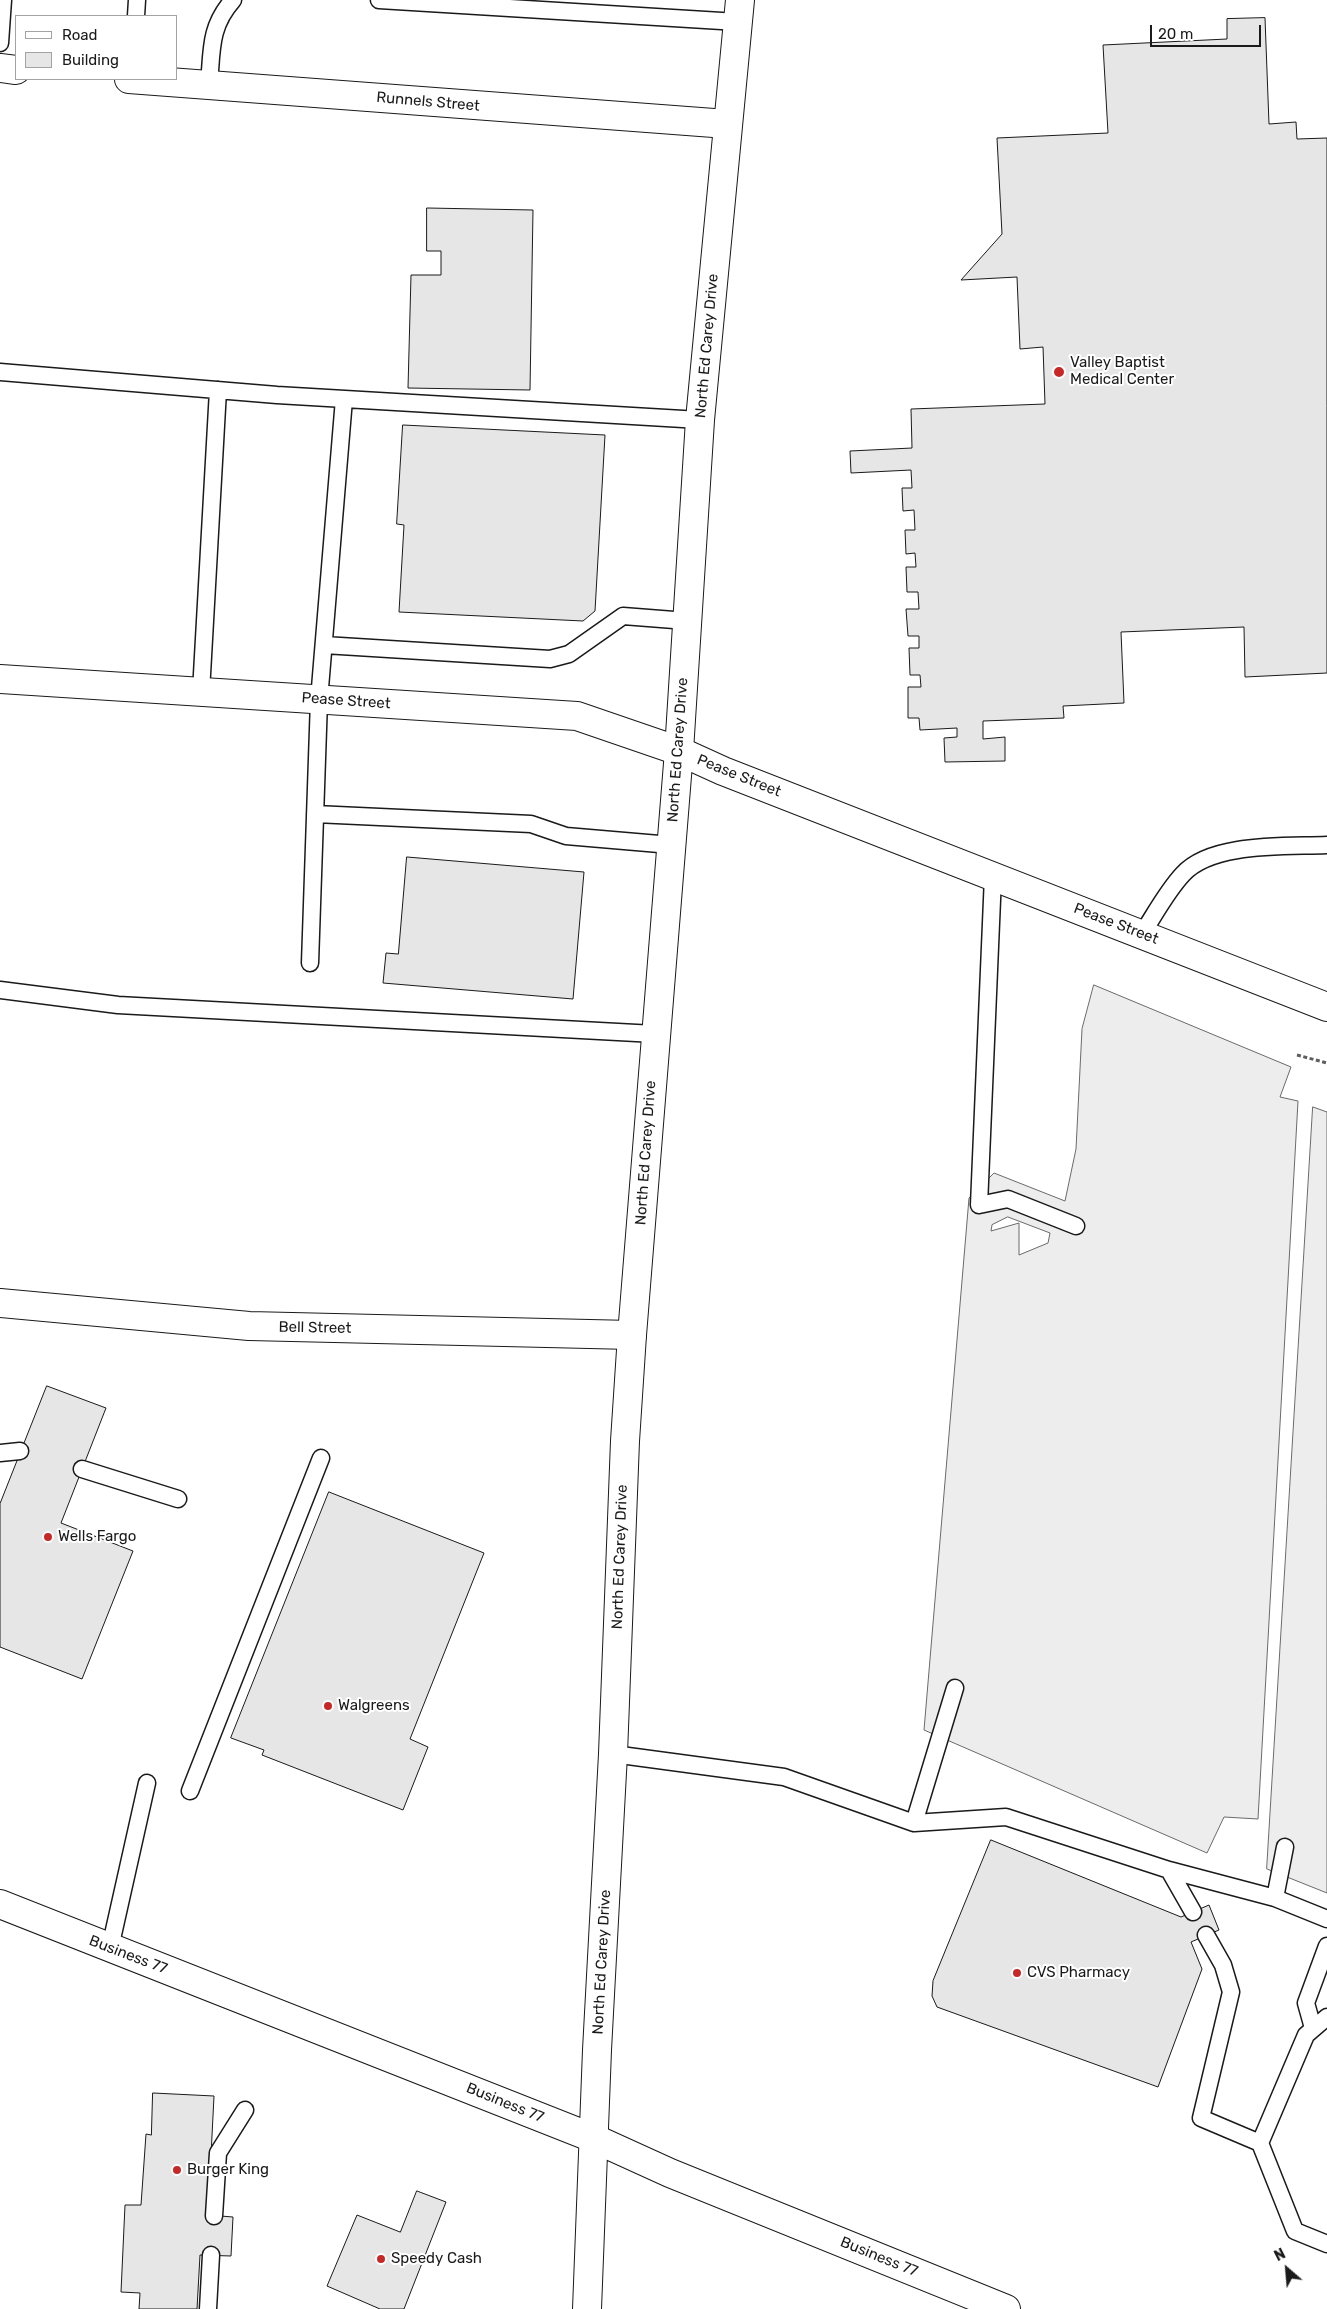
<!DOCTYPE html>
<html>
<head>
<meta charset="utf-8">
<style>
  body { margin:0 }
  #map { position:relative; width:1327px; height:2309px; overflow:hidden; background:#fff; font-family:Rubik,sans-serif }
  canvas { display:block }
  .legend { position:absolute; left:15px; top:15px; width:162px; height:65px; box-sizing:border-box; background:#fff; border:1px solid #a3a3a3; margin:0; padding:6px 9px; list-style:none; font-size:15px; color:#1a1a1a }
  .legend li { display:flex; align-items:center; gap:10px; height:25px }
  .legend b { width:25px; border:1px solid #a3a3a3 }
  .north { position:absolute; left:1262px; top:2244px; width:50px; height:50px; -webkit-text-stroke:4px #fff; paint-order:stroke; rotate:333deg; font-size:14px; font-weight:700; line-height:20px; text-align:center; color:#1a1a1a }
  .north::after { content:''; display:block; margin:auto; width:18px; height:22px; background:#1a1a1a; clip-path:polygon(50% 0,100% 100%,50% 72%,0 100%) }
  .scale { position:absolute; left:1150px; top:25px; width:111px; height:22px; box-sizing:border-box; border:2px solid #1a1a1a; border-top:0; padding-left:6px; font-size:15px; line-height:18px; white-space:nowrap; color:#1a1a1a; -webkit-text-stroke:4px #fff; paint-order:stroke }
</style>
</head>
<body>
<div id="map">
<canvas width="1327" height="2309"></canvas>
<ul class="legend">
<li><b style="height:6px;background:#fff"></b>Road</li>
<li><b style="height:14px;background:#e6e6e6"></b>Building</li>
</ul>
<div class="north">N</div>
<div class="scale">20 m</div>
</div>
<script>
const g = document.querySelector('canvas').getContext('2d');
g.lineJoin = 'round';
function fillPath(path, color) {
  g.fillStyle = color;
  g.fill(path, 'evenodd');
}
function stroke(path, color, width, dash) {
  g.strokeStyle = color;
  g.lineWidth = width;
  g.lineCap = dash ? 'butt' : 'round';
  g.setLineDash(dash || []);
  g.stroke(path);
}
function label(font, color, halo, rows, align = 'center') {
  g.font = font + ' Rubik,sans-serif';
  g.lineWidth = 4;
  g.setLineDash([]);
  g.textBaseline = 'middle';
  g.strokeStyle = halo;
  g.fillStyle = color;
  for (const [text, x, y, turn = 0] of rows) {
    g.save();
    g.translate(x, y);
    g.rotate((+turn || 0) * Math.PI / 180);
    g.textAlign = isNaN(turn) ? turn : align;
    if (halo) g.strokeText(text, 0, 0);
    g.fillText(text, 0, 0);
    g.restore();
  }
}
const parking = new Path2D(`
  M1094,985L1291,1067L1280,1097L1298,1101L1258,1819L1224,1817L1207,1853L924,1730L969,1198L994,1173L1065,1201L1076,1149L1082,1029ZM1008,1217L1050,1233L1048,1243L1019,1255V1223L991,1231L992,1225Z
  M1313,1107L1327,1112V1893L1267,1869Z`);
const building = new Path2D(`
  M1265,18L1269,124L1296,122L1297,139L1327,138V673L1245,677L1244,627L1121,632L1124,703L1063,706L1064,718L983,721V739L1005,737V761L945,762L944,738L957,737V728L920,730L919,718H908V687H921L920,675H910L909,648H919V636H908L906,609H919L918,592H907L906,567H916L915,553L906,554L905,530H915L914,510L903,511L902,488H912L911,470L851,473L850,451L912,448L911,409L1045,404L1043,347L1020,349L1017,277L961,280L1002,234L997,138L1108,133L1103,45L1227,39V19Z
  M427,208L533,210L530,390L408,388L411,275H441V251H427Z
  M403,425L605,435L595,611L583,621L399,612L404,525L397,524Z
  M407,857L584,872L573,999L383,983L386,953L398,954Z
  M47,1386L106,1408L61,1523L133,1551L82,1679L0,1647V1504Z
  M329,1492L484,1553L410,1739L428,1747L403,1810L262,1755L264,1750L231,1738Z
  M991,1840L1181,1917L1209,1905L1219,1930L1191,1942L1202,1969L1158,2087L937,2007L932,1996L933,1981Z
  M153,2093L214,2096L208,2215L233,2217L231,2256L200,2255L197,2309H139L140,2293L121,2292L125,2205H141L146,2134L151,2135Z
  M417,2191L446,2202L404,2309H380L327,2286L357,2215L400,2232Z`);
const path = new Path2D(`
  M1297,1055L1327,1063`);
const service = new Path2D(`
  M379,0L738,22
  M136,16L137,0
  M0,43L3,0
  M209,85C212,51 209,27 233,0
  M0,372L277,395L700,420
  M324,645L550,659L569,654L623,616L687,621
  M201,692L218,390
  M315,814L531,824L566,836L671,845
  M993,876L979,1205L1008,1199L1076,1226
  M1142,934C1155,914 1167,891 1183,874C1212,842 1286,847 1327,845
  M310,963L319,700L344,399
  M0,990L118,1005L655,1034
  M0,1453L20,1451
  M82,1469L178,1499
  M613,1754L784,1777L914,1823L955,1688
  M190,1791L321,1458
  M914,1823L1006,1817L1169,1870L1275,1898L1327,1919
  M1169,1870L1193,1912
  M1275,1898L1285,1847
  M1206,1935L1223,1965L1231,1992L1201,2118L1260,2143
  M110,1948L147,1783
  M1327,2017L1306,2035L1260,2143L1295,2231L1327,2244
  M1313,2028L1306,2003L1327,1946
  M214,2216L218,2153L245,2110
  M208,2309L211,2255`);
const minor = new Path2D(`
  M0,68L16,70
  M129,79L727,124
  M0,679L577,716L679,751
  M0,1303L249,1326L632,1335`);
const tertiary = new Path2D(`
  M679,751L723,771L1327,1007`);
const primary = new Path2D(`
  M0,1904L593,2138L670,2173L1006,2309
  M587,2309L597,2050L613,1754L625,1441L632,1335L679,751L700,420L740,0`);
const markers = [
  [1059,372,6,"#c62828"],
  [48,1537,5,"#c62828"],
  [328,1706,5,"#c62828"],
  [1017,1973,5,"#c62828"],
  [177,2170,5,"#c62828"],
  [381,2259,5,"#c62828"]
];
const streetNames = [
  ["Runnels Street",428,102,5],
  ["North Ed Carey Drive",707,346,-85],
  ["Pease Street",346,701,4],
  ["North Ed Carey Drive",678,750,-86],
  ["Pease Street",739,776,22],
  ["Pease Street",1116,924,21],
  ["North Ed Carey Drive",646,1153,-86],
  ["Bell Street",315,1328,1],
  ["North Ed Carey Drive",620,1557,-88],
  ["Business 77",128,1955,21],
  ["North Ed Carey Drive",602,1962,-87],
  ["Business 77",505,2103,22],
  ["Business 77",879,2257,22]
];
const poiNames = [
  ["Valley Baptist",1070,363],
  ["Medical Center",1070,380],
  ["Wells Fargo",58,1537],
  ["Walgreens",338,1706],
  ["CVS Pharmacy",1027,1973],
  ["Burger King",187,2170],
  ["Speedy Cash",391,2259]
];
fillPath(parking, '#ededed');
stroke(parking, '#6a6a6a', 1);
fillPath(building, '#e6e6e6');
stroke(building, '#1a1a1a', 1);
stroke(service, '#1a1a1a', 19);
stroke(minor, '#1a1a1a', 30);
stroke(tertiary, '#1a1a1a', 30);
stroke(primary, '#1a1a1a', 30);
stroke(path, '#5f5f5f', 3, [4, 2.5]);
stroke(service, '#fff', 16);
stroke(minor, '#fff', 28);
stroke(tertiary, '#fff', 28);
stroke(primary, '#fff', 28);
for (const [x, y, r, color] of markers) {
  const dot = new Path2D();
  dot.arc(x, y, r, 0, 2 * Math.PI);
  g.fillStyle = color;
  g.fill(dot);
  stroke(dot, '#fff', 2);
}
label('15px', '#1a1a1a', '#fff', streetNames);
label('15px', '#1a1a1a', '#fff', poiNames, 'left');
</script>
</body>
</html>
